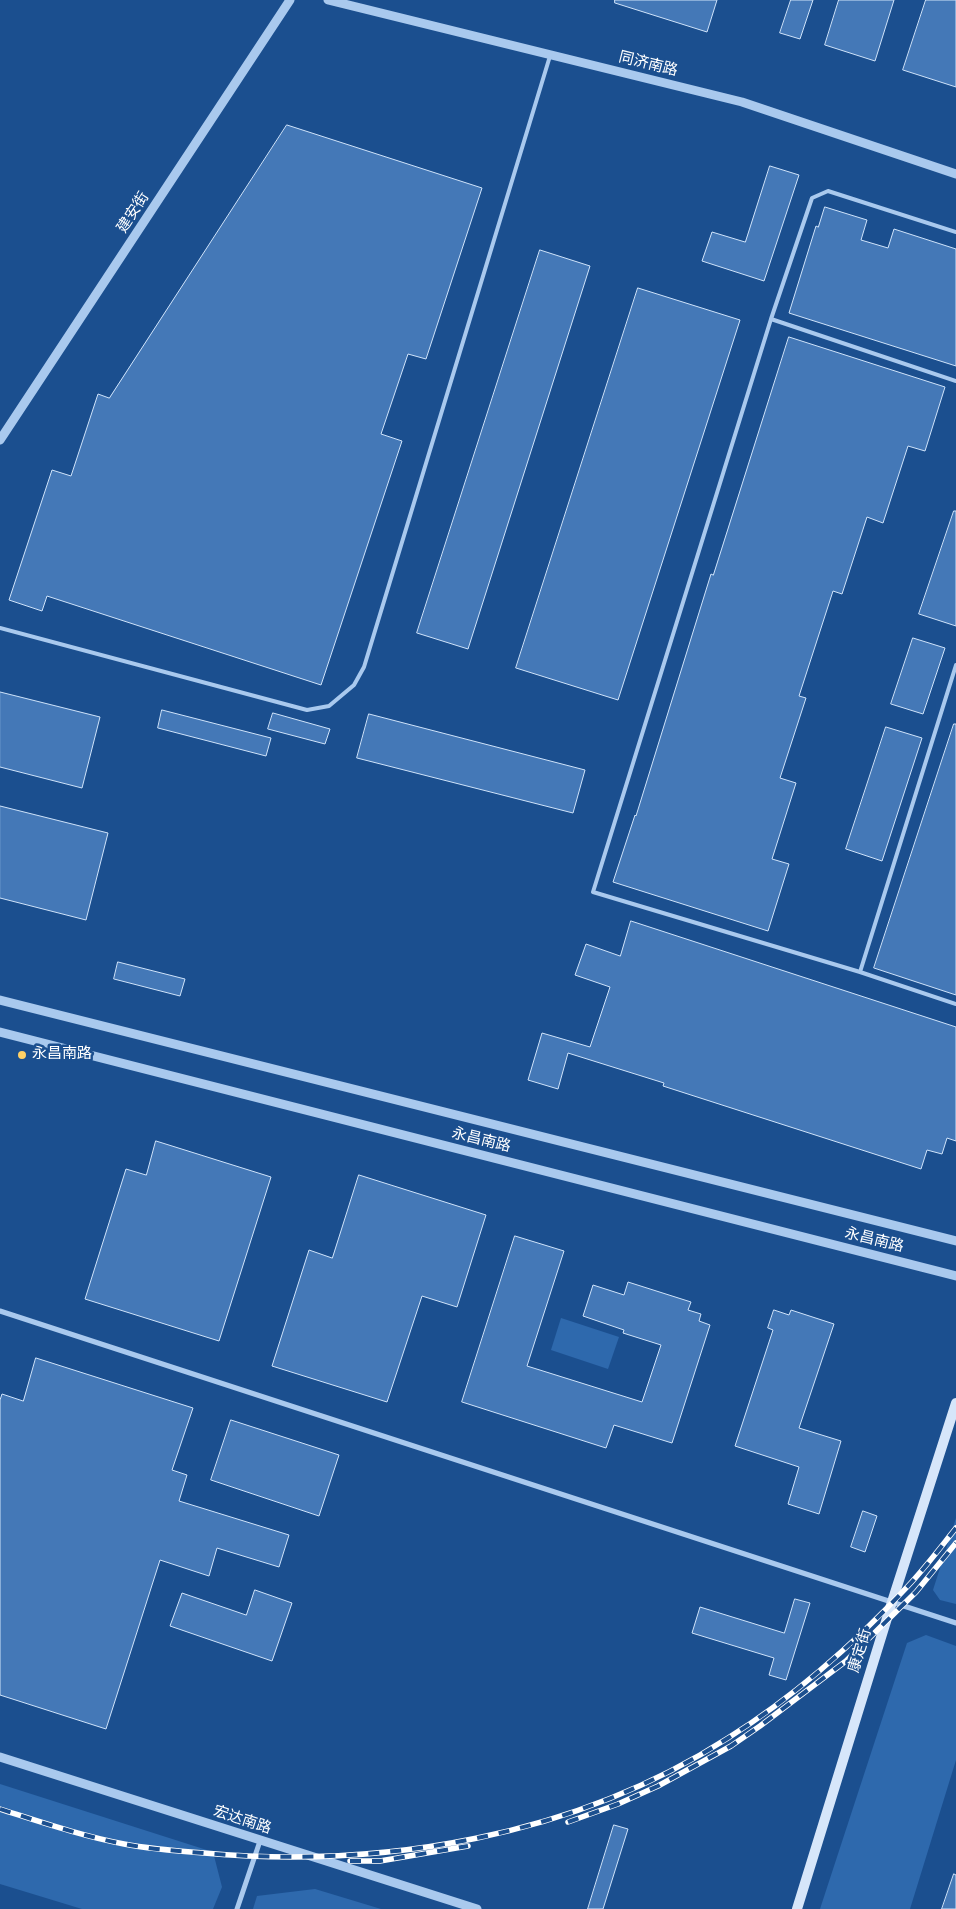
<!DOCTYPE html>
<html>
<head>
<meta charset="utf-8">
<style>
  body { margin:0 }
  canvas { display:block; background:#1b4f8f }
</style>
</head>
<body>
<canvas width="956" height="1909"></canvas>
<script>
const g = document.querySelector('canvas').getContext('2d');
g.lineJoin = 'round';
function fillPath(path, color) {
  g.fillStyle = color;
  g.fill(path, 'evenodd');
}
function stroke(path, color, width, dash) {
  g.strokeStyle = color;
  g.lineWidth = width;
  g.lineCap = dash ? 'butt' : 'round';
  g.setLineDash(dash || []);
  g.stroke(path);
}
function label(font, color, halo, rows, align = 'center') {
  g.font = font + ' "Source Sans 3","Noto Sans SC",sans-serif';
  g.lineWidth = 5;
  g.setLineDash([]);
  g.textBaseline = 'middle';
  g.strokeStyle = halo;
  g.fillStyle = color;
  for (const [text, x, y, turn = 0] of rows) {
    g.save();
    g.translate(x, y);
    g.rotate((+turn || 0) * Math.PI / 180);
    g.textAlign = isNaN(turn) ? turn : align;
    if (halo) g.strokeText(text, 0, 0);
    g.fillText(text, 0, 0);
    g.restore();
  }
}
const green = new Path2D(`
  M561,1318L619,1337L608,1369L551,1350Z
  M956,1518V1604L940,1600L933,1590Z
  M926,1635L956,1646V1760L910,1909H820L907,1643Z
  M0,1784L213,1852L222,1887L213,1909H82L0,1884Z
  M315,1889L381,1909H253L257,1896Z`);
const building = new Path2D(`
  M615,0H717L707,32L615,3Z
  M791,0H813L800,39L780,33Z
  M839,0H894L875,61L825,45Z
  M926,0H956V87L903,70Z
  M287,125L482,188L426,359L408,354L381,434L402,441L321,685L47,596L42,611L9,600L52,470L71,476L98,394L109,398Z
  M770,166L799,175L764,281L702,261L712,232L745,242Z
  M825,207L867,220L861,240L888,248L894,229L956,249V366L789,313L816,226L818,227Z
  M540,250L590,266L468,649L417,633Z
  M638,288L740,320L618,700L516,668Z
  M789,337L945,387L925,451L908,446L883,523L867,517L842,594L833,591L799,696L806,698L780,778L796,783L772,859L789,864L768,931L613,882L635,815L636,816L711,574L713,575Z
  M954,511H956V626L919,614Z
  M913,638L945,648L923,714L891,704Z
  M0,692L100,717L82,788L0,767Z
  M162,710L271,738L266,756L158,728Z
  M273,713L330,729L325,744L268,729Z
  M369,714L585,770L573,813L357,758Z
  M954,724H956V995L874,968Z
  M886,727L922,738L882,861L846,849Z
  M0,806L108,833L86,920L0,898Z
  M631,921L956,1027V1141L947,1138L942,1154L927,1150L921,1169L663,1086L664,1083L568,1053L558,1089L528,1080L542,1033L590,1047L610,987L575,975L586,944L620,956Z
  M118,962L185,979L180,996L114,979Z
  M156,1141L271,1177L219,1341L85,1299L126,1169L146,1175Z
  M359,1175L486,1215L457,1307L422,1296L387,1402L272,1366L309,1250L332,1258Z
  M515,1236L564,1251L527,1366L642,1402L661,1345L623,1333L624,1330L583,1316L593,1285L624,1295L628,1282L691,1302L688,1310L701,1314L699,1321L710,1325L672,1443L614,1425L606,1448L462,1402Z
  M774,1310L789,1315L791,1310L834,1324L799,1428L841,1441L819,1514L788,1504L799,1467L735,1446L773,1330L768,1328Z
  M36,1358L193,1408L172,1470L187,1475L179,1501L289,1535L279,1567L217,1548L209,1576L160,1560L106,1729L0,1695V1400L2,1394L23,1401Z
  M231,1420L339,1455L319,1516L211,1480Z
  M863,1511L877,1516L865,1552L851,1547Z
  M255,1590L292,1603L272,1661L170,1626L182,1593L246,1615Z
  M795,1599L810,1603L786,1680L769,1675L774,1658L692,1633L700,1607L784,1633Z
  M614,1825L628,1829L603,1909H588Z
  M954,1874L956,1875V1909H942Z`);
const service = new Path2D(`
  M771,319L956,381
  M0,628L307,710L329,706L354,685L364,667L550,56
  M956,665L860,972L956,1004
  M860,972L593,892L771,319L812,198L828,191L956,232`);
const minor = new Path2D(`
  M0,1311L956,1623
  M237,1909L260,1841`);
const tertiary = new Path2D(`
  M328,0L742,102L956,174
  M0,440L290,0
  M0,1000L956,1241
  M0,1032L956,1276
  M0,1757L477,1909`);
const secondary = new Path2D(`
  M797,1909L892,1602L956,1403`);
const rail = new Path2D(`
  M0,1809C41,1822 82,1836 124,1844C150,1849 177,1851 204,1853C384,1869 575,1836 728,1738C795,1696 855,1643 908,1586C925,1568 940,1548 956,1528
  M568,1822L618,1804L658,1786L731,1746L760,1726L846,1661L916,1592L956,1543
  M350,1861H380L468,1846`);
const markers = [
  [22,1055,5,"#ffd166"]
];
const streetNames = [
  ["同济南路",648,65,14],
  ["建安街",134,213,-57],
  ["永昌南路",481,1141,14],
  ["永昌南路",874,1241,14],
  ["康定街",861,1651,-73],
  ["宏达南路",242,1821,18]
];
const poiNames = [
  ["永昌南路",32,1055]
];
fillPath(green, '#2e69ad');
fillPath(building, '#4478b7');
stroke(building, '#cfe3fa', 1);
stroke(service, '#a9c9ee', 4);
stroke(minor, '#a9c9ee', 5);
stroke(tertiary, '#a9c9ee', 9);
stroke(secondary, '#d6e6fa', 10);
stroke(rail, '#fff', 5.5);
stroke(rail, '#1b4f8f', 4, [11]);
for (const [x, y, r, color] of markers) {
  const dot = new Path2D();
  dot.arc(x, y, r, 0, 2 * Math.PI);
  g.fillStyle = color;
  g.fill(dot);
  stroke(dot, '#1b4f8f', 2);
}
label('15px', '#fff', '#1b4f8f', streetNames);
label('15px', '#fff', '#1b4f8f', poiNames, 'left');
</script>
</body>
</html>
